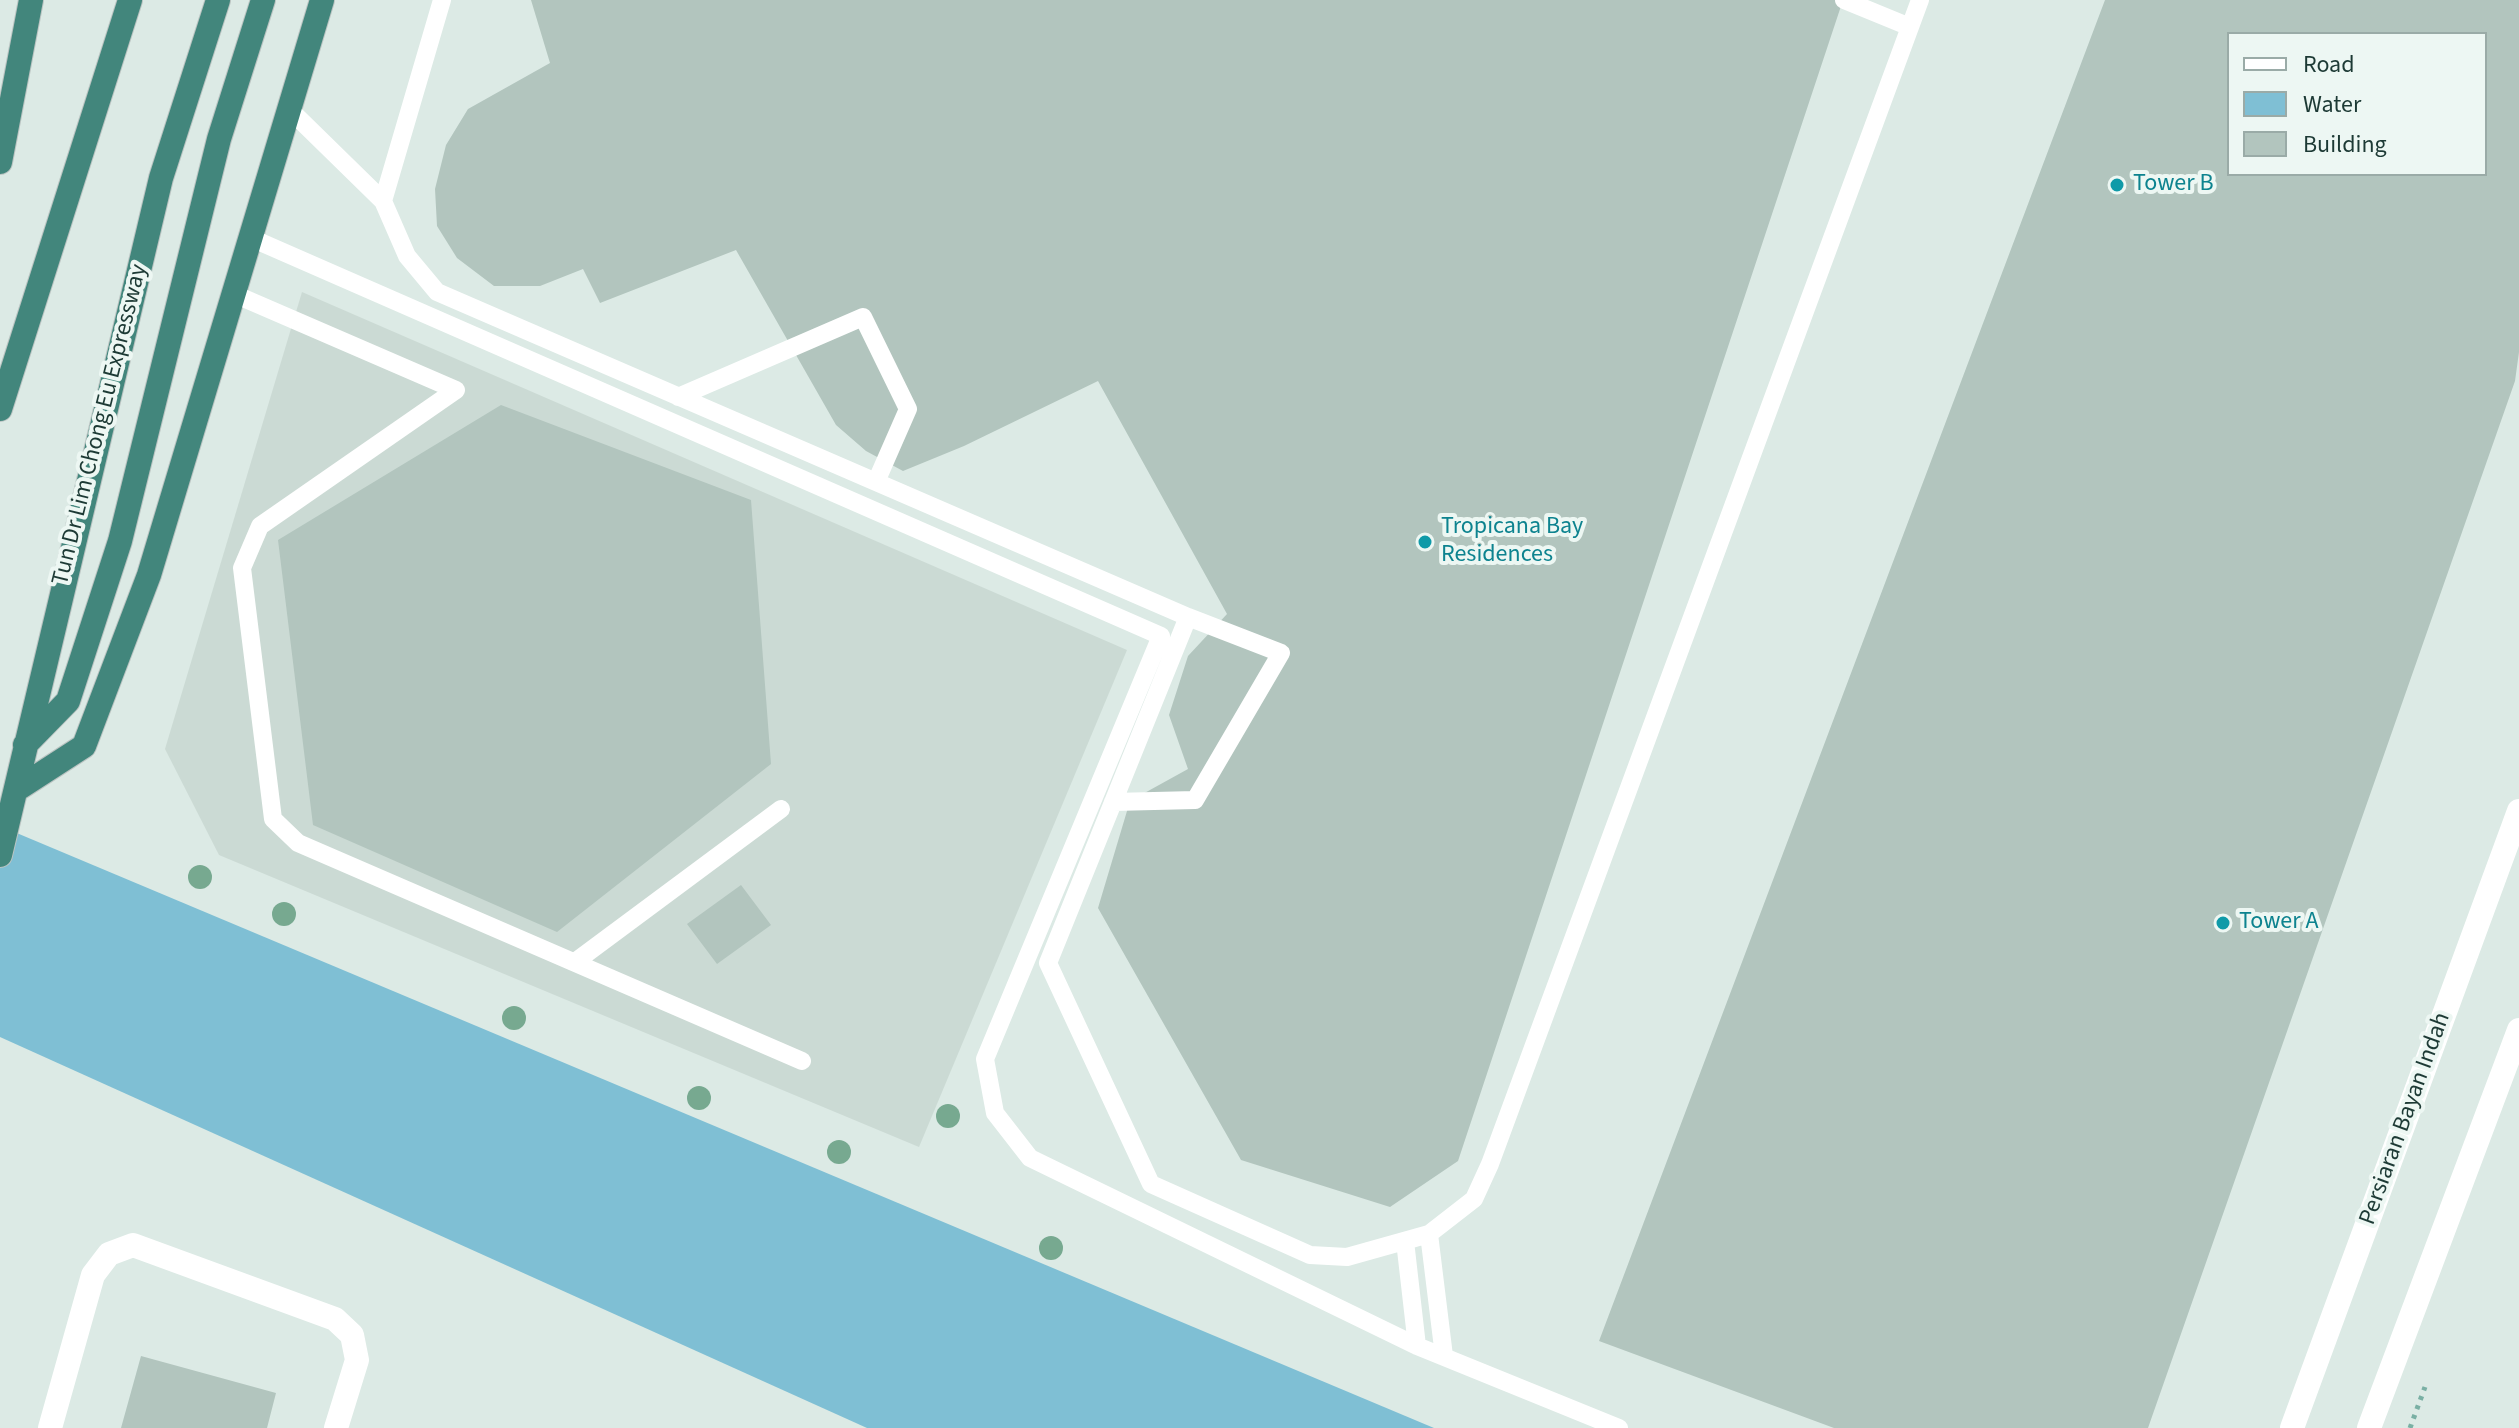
<!DOCTYPE html>
<html>
<head>
<meta charset="utf-8">
<style>
  body { margin:0 }
  #map { position:relative; width:2519px; height:1428px; overflow:hidden; background:#dceae5; font-family:"Source Sans 3",sans-serif }
  canvas { display:block }
  .legend { position:absolute; left:2227px; top:32px; width:260px; height:144px; box-sizing:border-box; background:#edf7f3; border:2px solid #9aaba7; margin:0; padding:10px 14px; list-style:none; font-size:24px; color:#1d3a35 }
  .legend li { display:flex; align-items:center; gap:16px; height:40px }
  .legend b { width:40px; border:2px solid #9aaba7 }
</style>
</head>
<body>
<div id="map">
<canvas width="2519" height="1428"></canvas>
<ul class="legend">
<li><b style="height:10px;background:#fff"></b>Road</li>
<li><b style="height:22px;background:#7fbfd4"></b>Water</li>
<li><b style="height:22px;background:#b2c5be"></b>Building</li>
</ul>
</div>
<script>
const g = document.querySelector('canvas').getContext('2d');
g.lineJoin = 'round';
function fillPath(path, color) {
  g.fillStyle = color;
  g.fill(path, 'evenodd');
}
function stroke(path, color, width, dash) {
  g.strokeStyle = color;
  g.lineWidth = width;
  g.lineCap = dash ? 'butt' : 'round';
  g.setLineDash(dash || []);
  g.stroke(path);
}
function label(font, color, halo, rows, align = 'center') {
  g.font = font + ' "Source Sans 3",sans-serif';
  g.lineWidth = 8;
  g.setLineDash([]);
  g.textBaseline = 'middle';
  g.strokeStyle = halo;
  g.fillStyle = color;
  for (const [text, x, y, turn = 0] of rows) {
    g.save();
    g.translate(x, y);
    g.rotate((+turn || 0) * Math.PI / 180);
    g.textAlign = isNaN(turn) ? turn : align;
    if (halo) g.strokeText(text, 0, 0);
    g.fillText(text, 0, 0);
    g.restore();
  }
}
const built = new Path2D(`
  M302,292L1127,650L919,1147L219,855L165,749Z`);
const water = new Path2D(`
  M0,826L1434,1428H867L0,1037Z`);
const building = new Path2D(`
  M531,0H1843L1458,1161L1390,1207L1241,1160L1098,908L1130,801L1188,769L1169,715L1188,656L1227,614L1098,381L964,446L903,471L866,451L836,425L736,250L600,303L583,269L540,286H494L457,258L437,226L435,189L446,145L468,109L550,63Z
  M2105,0H2519V352L2515,381L2148,1428H1834L1599,1341ZM2229,34H2485V174H2229Z
  M501,405L751,500L771,764L557,932L313,825L278,540Z
  M741,885L771,925L717,964L687,924Z
  M141,1356L276,1393L267,1428H121Z`);
const path = new Path2D(`
  M2410,1428L2425,1387`);
const service = new Path2D(`
  M1844,0L1910,27
  M289,109L383,201L407,256L437,292L1188,617L1048,963L1151,1184L1310,1255L1347,1257L1429,1234L1474,1199L1490,1164L1920,0
  M383,201L442,0
  M251,238L1161,636L985,1059L995,1113L1030,1158L1417,1346L1619,1428
  M234,294L456,390L260,526L242,568L273,819L298,843L802,1061
  M678,397L863,317L908,409L876,482
  M1113,802L1195,800L1281,653L1188,617
  M575,962L781,809
  M1429,1234L1444,1356
  M1405,1241L1417,1346`);
const minor = new Path2D(`
  M50,1428L93,1275L109,1254L133,1245L335,1319L352,1335L357,1360L336,1428`);
const tertiary = new Path2D(`
  M2292,1428L2519,811
  M2369,1428L2519,1030`);
const trunk = new Path2D(`
  M0,162L31,0
  M0,409L130,0
  M25,745L68,701L120,541L219,139L263,0
  M16,790L84,746L149,575L322,0
  M0,855L161,178L218,0`);
const trees = [
  [200,877],
  [284,914],
  [514,1018],
  [699,1098],
  [948,1116],
  [839,1152],
  [1051,1248]
];
const markers = [
  [2117,185,8,"#0f9aa8"],
  [1425,542,8,"#0f9aa8"],
  [2223,923,8,"#0f9aa8"]
];
const cultureNames = [
  ["Tower B",2133,185],
  ["Tropicana Bay",1441,528],
  ["Residences",1441,556],
  ["Tower A",2239,923]
];
const streetNames = [
  ["Tun Dr Lim Chong Eu Expressway",101,425,-76],
  ["Persiaran Bayan Indah",2406,1119,-70]
];
fillPath(built, '#cbdad4');
fillPath(water, '#7fbfd4');
fillPath(building, '#b2c5be');
stroke(trunk, '#bbc4c2', 26);
stroke(path, '#7ab0a4', 5, [4, 6]);
stroke(service, '#fff', 18);
stroke(minor, '#fff', 24);
stroke(tertiary, '#fff', 24);
stroke(trunk, '#42867c', 24);
g.fillStyle = '#77a990';
for (const [x, y] of trees) {
  g.beginPath();
  g.arc(x, y, 12, 0, 2 * Math.PI);
  g.fill();
}
for (const [x, y, r, color] of markers) {
  const dot = new Path2D();
  dot.arc(x, y, r, 0, 2 * Math.PI);
  g.fillStyle = color;
  g.fill(dot);
  stroke(dot, '#edf7f3', 3);
}
label('24px', '#0d838f', '#edf7f3', cultureNames, 'left');
label('24px', '#1d3a35', '#edf7f3', streetNames);
</script>
</body>
</html>
